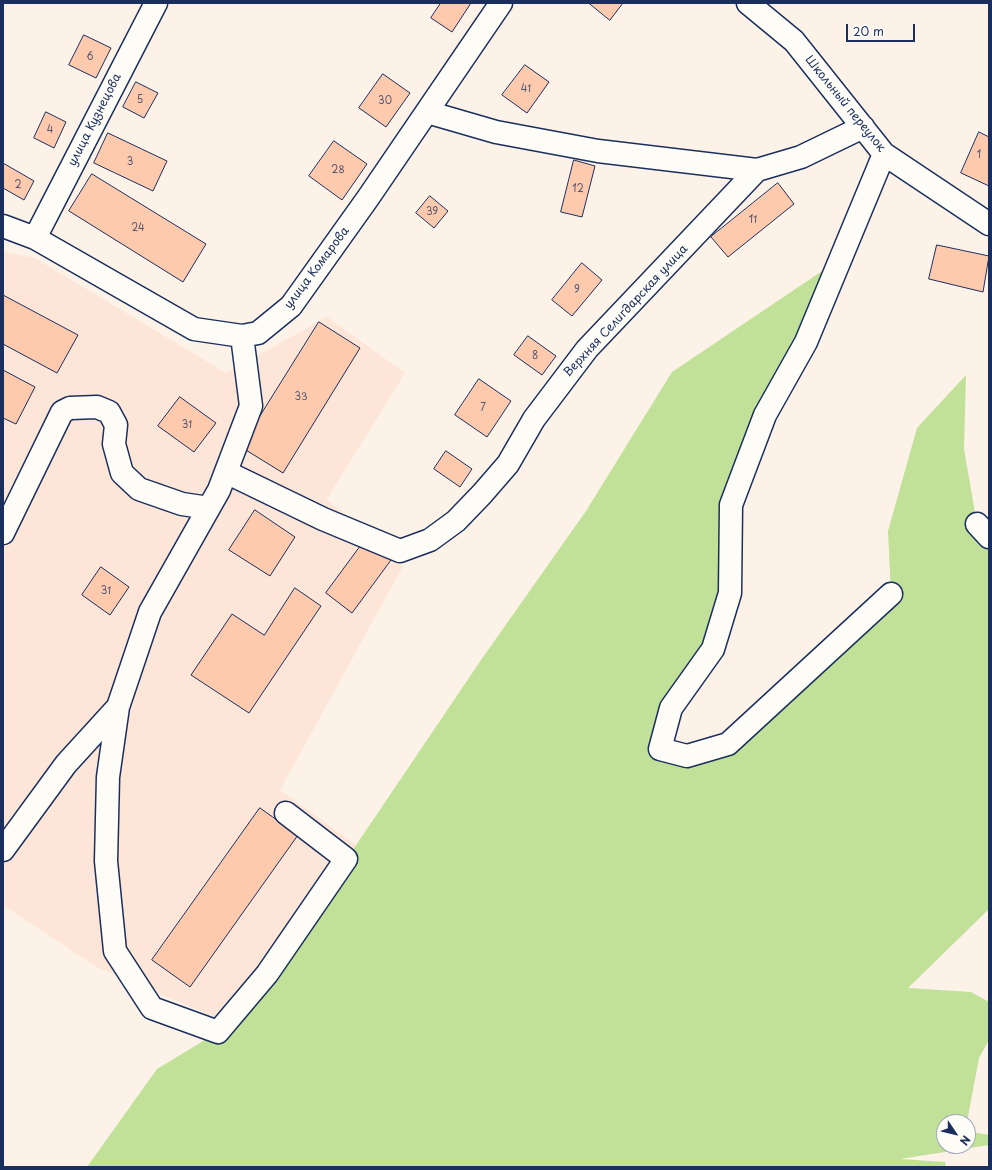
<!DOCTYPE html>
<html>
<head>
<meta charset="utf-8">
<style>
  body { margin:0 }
  #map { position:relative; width:992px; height:1170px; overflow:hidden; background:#fdf2e8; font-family:"Playpen Sans",sans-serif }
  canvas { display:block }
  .frame { position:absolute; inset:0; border:4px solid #1b2f5e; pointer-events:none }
  .north { position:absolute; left:936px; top:1114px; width:40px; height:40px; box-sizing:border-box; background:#fdfcf7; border:1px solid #a3aaba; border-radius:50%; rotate:125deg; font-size:11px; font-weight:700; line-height:16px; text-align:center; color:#1b2f5e }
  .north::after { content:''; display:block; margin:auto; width:14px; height:18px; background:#1b2f5e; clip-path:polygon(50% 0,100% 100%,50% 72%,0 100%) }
  .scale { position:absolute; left:846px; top:24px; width:69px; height:18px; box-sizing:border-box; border:2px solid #1b2f5e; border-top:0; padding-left:5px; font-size:12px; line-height:14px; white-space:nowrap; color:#1b2f5e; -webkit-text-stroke:3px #fdfcf7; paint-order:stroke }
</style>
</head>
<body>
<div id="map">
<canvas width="992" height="1170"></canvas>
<div class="frame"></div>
<div class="north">N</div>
<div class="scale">20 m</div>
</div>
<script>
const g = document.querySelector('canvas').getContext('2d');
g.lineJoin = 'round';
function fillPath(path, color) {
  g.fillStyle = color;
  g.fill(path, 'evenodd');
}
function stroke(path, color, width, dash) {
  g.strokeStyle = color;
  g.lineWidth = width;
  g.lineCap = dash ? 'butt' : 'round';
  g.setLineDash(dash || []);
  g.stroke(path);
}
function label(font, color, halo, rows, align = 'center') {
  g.font = font + ' "Playpen Sans",sans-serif';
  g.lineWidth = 3.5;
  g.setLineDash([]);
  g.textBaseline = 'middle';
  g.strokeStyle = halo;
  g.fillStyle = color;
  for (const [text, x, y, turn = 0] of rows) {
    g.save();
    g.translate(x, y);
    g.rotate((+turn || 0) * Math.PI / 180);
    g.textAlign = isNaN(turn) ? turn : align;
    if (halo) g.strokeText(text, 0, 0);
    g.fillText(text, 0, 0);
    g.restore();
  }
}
const built = new Path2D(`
  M3,252L35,258L226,373L327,317L405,373L327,499L403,566L280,790L356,845L226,1022L95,966L3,905Z`);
const green = new Path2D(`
  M840,259L731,505L730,593L660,749L728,744L891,594L888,531L917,428L966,375L964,449L977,524L989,537V909L908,988L971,992L989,1002V1040L979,1058L967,1122H944V1146H968V1131L989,1135V1145L900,1159L945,1162L946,1167H87L157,1069L218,1032L344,863L481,660L586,511L672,372Z`);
const building = new Path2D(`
  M441,3H471L452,32L431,18Z
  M589,3H623L610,20Z
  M84,35L111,48L96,78L69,65Z
  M525,65L549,82L527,113L502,95Z
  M383,74L410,93L386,127L359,108Z
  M136,82L158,93L144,118L123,107Z
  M46,112L66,122L54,148L34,138Z
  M979,132L989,137V186L961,173Z
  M108,133L167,161L153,191L94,163Z
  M334,141L367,164L342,200L309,176Z
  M574,160L595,166L582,217L561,212Z
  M3,163L34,181L24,200L3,188Z
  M92,174L206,244L183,282L69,211Z
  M778,183L794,204L728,257L711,237Z
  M430,196L448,211L434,228L416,213Z
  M937,245L989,256L983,292L929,279Z
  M582,263L602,280L572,316L552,300Z
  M3,295L78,335L57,373L3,344Z
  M319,322L360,348L283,473L241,447Z
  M528,336L556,356L542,375L514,355Z
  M3,370L35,387L16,424L3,418Z
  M479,379L511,401L487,437L455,415Z
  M180,397L216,423L194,452L158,426Z
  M446,451L472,469L460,487L434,469Z
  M255,510L295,537L270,576L229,550Z
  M365,540L391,560L352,613L326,593Z
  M101,567L129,587L110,615L82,595Z
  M295,588L321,606L249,713L191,675L232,614L264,635Z
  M260,808L298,835L190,987L152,960Z`);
const minor = new Path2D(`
  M748,3L794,41L884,154L989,224
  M427,112L496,132L598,151L757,170L801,157L863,127
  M884,154L806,342L765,415L731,505L730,593L713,649L671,708L660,749L687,756L728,744L891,594
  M3,226L35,238L194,329L242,336L258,333L291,306L368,198L501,3
  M35,238L156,3
  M242,336L251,406L219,490L150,612L118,707L108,777L106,861L115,951L152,1008L218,1032L267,974L346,859L286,813
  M226,472L323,519L400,551L430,540L456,521L482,494L508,464L534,419L587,349L757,170
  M977,524L989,537
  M3,533L62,412L70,408L97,407L109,412L116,425L114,444L122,473L139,489L182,504L209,508
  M3,850L66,764L118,707`);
const numberNames = [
  ["6",90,57],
  ["41",526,89],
  ["5",140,100],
  ["30",385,101],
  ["4",50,130],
  ["1",979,155],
  ["3",130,162],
  ["28",338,170],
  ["2",18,185],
  ["12",578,189],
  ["39",432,212],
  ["11",753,220],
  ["24",138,228],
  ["9",577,290],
  ["8",535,356],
  ["33",301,397],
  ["7",483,408],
  ["31",187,425],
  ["31",106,591]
];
const streetNames = [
  ["Школьный переулок",845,104,51],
  ["улица Кузнецова",95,120,-63],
  ["улица Комарова",317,268,-53],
  ["Верхняя Селигдарская улица",626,311,-47]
];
fillPath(built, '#fde6d7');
fillPath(green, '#c1e098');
fillPath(building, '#fecaae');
stroke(building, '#1b2f5e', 1);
stroke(minor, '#1b2f5e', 25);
stroke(minor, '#fdfcf7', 22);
label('10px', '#545672', null, numberNames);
label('12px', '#1b2f5e', '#fdfcf7', streetNames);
</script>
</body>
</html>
